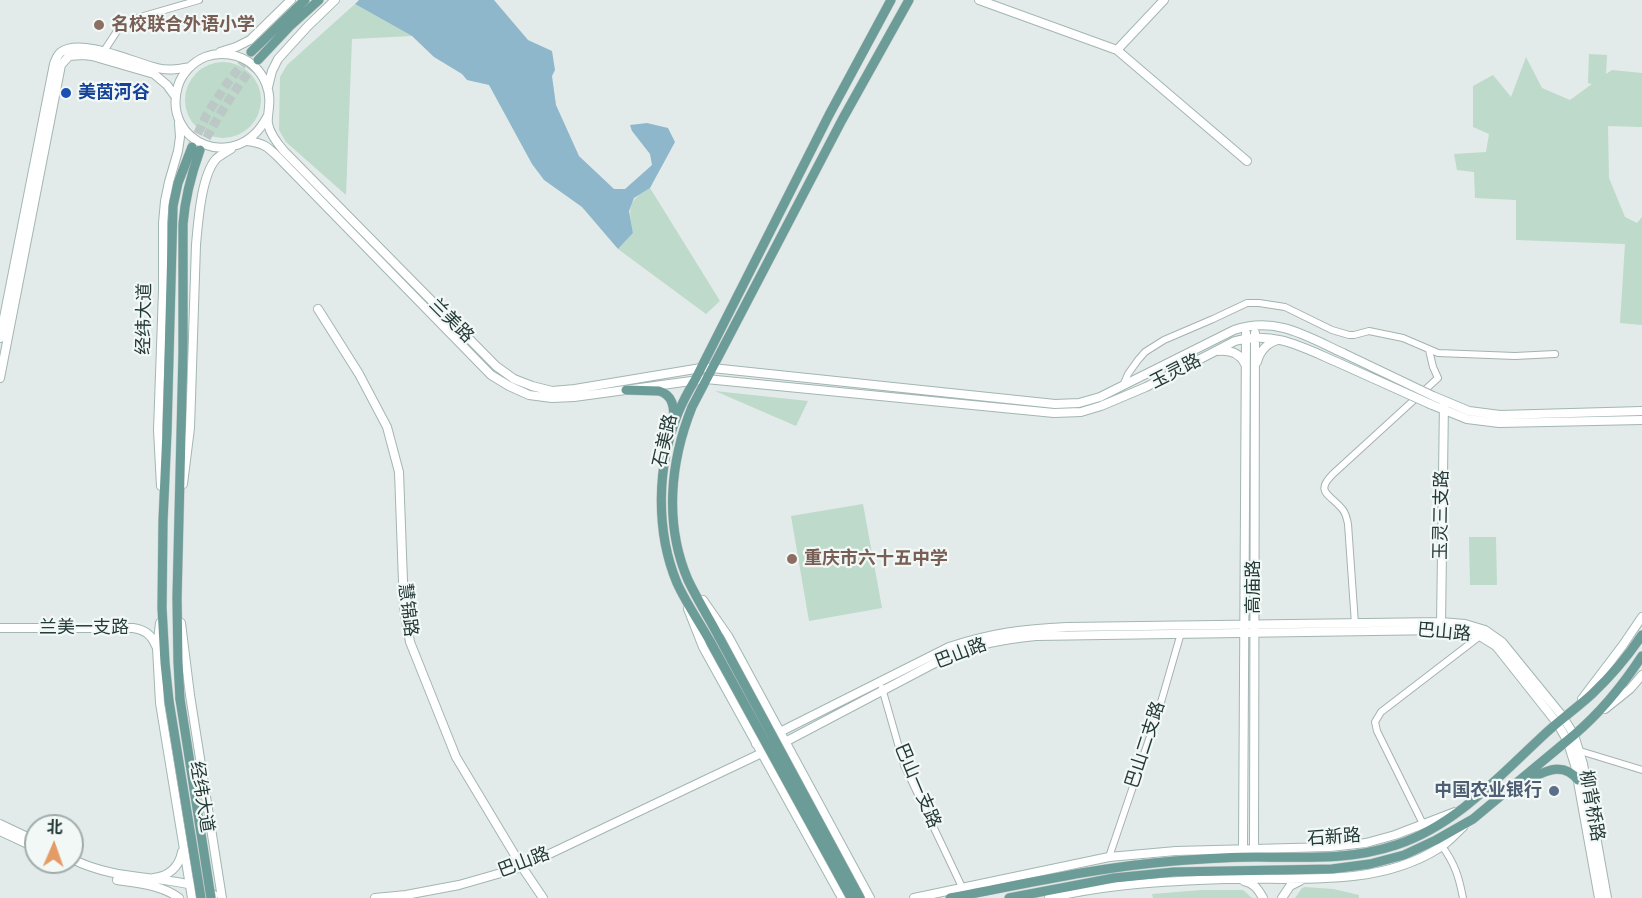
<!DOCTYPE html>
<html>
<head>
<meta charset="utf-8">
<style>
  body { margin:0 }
  #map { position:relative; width:1642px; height:898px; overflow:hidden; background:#e2ebe9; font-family:"Varela Round","Noto Sans SC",sans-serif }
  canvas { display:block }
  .north { position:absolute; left:24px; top:814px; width:60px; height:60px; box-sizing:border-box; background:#f2f8f6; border:2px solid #a0acaa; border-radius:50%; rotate:2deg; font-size:16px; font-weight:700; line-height:24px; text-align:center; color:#243a38 }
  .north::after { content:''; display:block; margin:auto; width:21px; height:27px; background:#e59b66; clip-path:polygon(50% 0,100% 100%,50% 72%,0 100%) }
</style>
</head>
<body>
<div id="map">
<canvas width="1642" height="898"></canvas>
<div class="north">北</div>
</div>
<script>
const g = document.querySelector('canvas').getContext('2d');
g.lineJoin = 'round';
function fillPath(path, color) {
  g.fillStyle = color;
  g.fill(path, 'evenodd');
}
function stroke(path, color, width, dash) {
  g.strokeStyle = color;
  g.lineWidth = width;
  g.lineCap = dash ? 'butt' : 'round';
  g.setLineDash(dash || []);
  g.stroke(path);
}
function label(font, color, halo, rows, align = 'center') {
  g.font = font + ' "Varela Round","Noto Sans SC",sans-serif';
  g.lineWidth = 4.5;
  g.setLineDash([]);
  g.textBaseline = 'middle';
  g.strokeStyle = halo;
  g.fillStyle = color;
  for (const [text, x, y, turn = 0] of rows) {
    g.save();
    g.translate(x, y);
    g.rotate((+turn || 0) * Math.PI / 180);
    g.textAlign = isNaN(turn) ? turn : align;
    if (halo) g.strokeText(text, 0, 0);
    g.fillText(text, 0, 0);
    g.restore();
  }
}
const green = new Path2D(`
  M355,4L412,36L352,39L346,195L286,142L279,130L280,77L287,65Z
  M1589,54L1607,55L1606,74L1612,70L1642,73V127L1608,126L1609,178L1625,217L1637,223L1642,217V325L1620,323L1625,244L1516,240V200L1475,198L1474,172L1457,170L1454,154L1486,152L1489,134L1473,127V86L1493,75L1511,97L1526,57L1542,88L1570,100L1592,84L1588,83Z
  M185 100a38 38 0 1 1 76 0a38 38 0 1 1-76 0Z
  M650,188L720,301L706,314L618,249L633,233C629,207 626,202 650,188Z
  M715,391L808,401L796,426Z
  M863,504L882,608L809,621L791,516Z
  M1469,537H1496L1497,585H1470Z
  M1305,887L1333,889L1359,895V898H1295L1302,888Z
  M1202,890H1243L1252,898H1153L1152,894Z`);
const water = new Path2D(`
  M359,0H494L528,40L552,51L555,70L552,76L556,105L579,156L614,189H625L652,165L650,154L632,131L630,125L647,123L668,128L675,142L650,188L634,198L629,211L633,233L618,249L582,207L544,180L532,164L489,85L467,80L462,74L434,57L412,36L355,4Z`);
const primaryTunnel = new Path2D(`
  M192,146L207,114L226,85L250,54
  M200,150C217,117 235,89 258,60`);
const street = new Path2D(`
  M104,51L123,22L199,0
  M1123,386L1128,374L1138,360L1145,352L1164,340L1213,319L1247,303H1259L1285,307L1332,330L1349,335H1354L1369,331L1403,338L1438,353L1515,356L1555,354
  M1355,624L1348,524C1347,519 1346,514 1343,510C1331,494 1313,493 1334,473L1438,378L1433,367L1429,350
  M882,688L904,765L962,887
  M1580,751L1642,770
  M1423,824L1377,731L1375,722L1381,712L1480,636
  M1442,846C1455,864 1459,877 1463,898
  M1109,857L1157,716L1181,633`);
const secondary = new Path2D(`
  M979,0L1117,50L1247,161
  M1117,50L1164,0
  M220,52L236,47L250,40L291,0
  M268,87L272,71L278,59L308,26L335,0
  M267,117C237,175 161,143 178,86C182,73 193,62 205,57C220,51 240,54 253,65C264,75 271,90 269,106C269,112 267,117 268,124C270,134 277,143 284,151L496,366L514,379L532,386L552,391L575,389L701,368H712L1055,404L1079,403L1100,397L1234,330C1276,316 1306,336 1343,353
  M247,141C263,143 267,146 278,157L491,375L509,386L529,395L552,398L574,397L706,379L1054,413L1081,412L1101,406L1146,387L1235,341C1274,330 1304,348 1339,363
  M318,309L359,374L387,427L399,472L404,609L410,642L456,757L522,867L543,898
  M0,338L54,64C56,59 57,55 61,52C81,37 135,63 157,68C168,71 178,69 190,67
  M1219,351C1231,350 1240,353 1245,364
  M1257,362C1260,351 1267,343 1278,340
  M0,378L61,65L69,56L83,55L92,56L154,74L167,85L175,96
  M1433,396L1469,411L1500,415L1642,411
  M1430,404L1467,419L1499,423L1642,420
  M183,484L190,428L196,245C198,223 201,176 216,159C220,155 226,152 231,149
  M161,486L158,430L163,291V223L165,201L169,182L178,151L180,137L179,123
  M703,600L728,636L870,898
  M688,609L703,647L842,898
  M160,623L157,648L160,703L192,898
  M181,623L190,695L222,898
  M1441,625L1444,401
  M0,628H133C145,630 151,634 156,646
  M1582,699L1623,645L1642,617
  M1605,709L1630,689L1642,675
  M756,744L949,647C992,633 1023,629 1067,627L1441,622L1465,624L1485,630L1502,642L1563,717L1574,735L1583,764L1607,898
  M0,824L36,841
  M0,831L36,848
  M1243,849L1246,333
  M1254,849L1255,333
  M72,859C114,880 153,875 197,886L205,889L214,895
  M154,878C169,876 179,867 182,852
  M117,880C138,883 162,885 179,898
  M1244,881C1254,883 1258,889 1263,898
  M375,898L406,895L459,885L522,867L785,742L954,653C982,643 1006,639 1036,636L1441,630L1462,632L1480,636L1496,646L1557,723L1567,740L1575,765L1599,898
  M914,898L1109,857L1176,851L1330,847L1366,843L1395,835L1455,812
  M1049,898C1107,884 1166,881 1225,879C1296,877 1376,888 1439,848C1448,843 1455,834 1463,827
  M1282,898L1290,886L1300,881`);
const primary = new Path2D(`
  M251,52L305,0
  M258,60L290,26L319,0
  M626,390L659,391C673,395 674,407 674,420
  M719,637C709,618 697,599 688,580C664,524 670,462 692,407L842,120L909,0
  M711,643C700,623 686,603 677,583C655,530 657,465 678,413C683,401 689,390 695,380L829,115L891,0
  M180,699L178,661L177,598L183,353V224C185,197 191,175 200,150
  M169,701L165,663L162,608L163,521L167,431L172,244L173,206L178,183L192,147
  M1520,783C1540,775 1561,758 1578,780
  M950,898C1024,884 1099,867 1174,861C1201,859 1229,857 1256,857C1305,857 1348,861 1396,845C1457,825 1501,774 1547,732C1562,718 1578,707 1592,694C1611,676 1628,656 1642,635
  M1009,898L1114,878L1174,872L1332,869L1370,864L1404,855L1436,840L1473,819L1574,735C1600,713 1623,685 1642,656`);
const secondaryBridge = new Path2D(`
  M1343,353L1433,396
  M1339,363L1430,404`);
const primaryBridge = new Path2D(`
  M719,637L860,898
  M711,643L851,898
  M180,699L211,898
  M169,701L201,898`);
const markers = [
  [99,25,6,"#8d6e63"],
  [66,93,6,"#1a4fb4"],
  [792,559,6,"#8d6e63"],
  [1554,791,6,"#5c6f8a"]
];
const educationNames = [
  ["名校联合外语小学",111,25],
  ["重庆市六十五中学",804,559]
];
const transitNames = [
  ["美茵河谷",78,93]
];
const streetNames = [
  ["经纬大道",145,319,-89],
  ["兰美路",451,321,45],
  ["玉灵路",1176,372,-27],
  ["石美路",666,441,-77],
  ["玉灵三支路",1442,515,-89],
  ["高庙路",1254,587,-90],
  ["慧锦路",407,610,83],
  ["兰美一支路",84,628],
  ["巴山路",1444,633,5],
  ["巴山路",961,654,-21],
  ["巴山二支路",1146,745,-72],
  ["巴山一支路",917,786,67],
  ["经纬大道",201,797,81],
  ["柳背桥路",1591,806,80],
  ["石新路",1334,838,-4],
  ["巴山路",524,863,-21]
];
const serviceNames = [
  ["中国农业银行",1542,791]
];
fillPath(green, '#bddaca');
fillPath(water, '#8fb7cb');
stroke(primaryTunnel, '#bcc8c6', 9, [9, 4.5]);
stroke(street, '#a5b2b0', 8);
stroke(secondary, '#a2b6b2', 10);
stroke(primary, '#c2c8c7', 10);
stroke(street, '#fff', 6);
stroke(secondary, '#fff', 8);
stroke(primary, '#6b9c98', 9);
stroke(secondaryBridge, '#a2b6b2', 10, []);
stroke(primaryBridge, '#c2c8c7', 10, []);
stroke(secondaryBridge, '#fff', 8);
stroke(primaryBridge, '#6b9c98', 9);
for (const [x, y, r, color] of markers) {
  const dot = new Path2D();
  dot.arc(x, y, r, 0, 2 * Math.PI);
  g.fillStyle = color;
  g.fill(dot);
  stroke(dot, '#f2f8f6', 2);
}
label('bold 18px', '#785e54', '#f2f8f6', educationNames, 'left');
label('bold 18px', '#164399', '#f2f8f6', transitNames, 'left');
label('18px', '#243a38', '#f2f8f6', streetNames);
label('bold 18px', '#4e5e75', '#f2f8f6', serviceNames, 'right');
</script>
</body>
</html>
